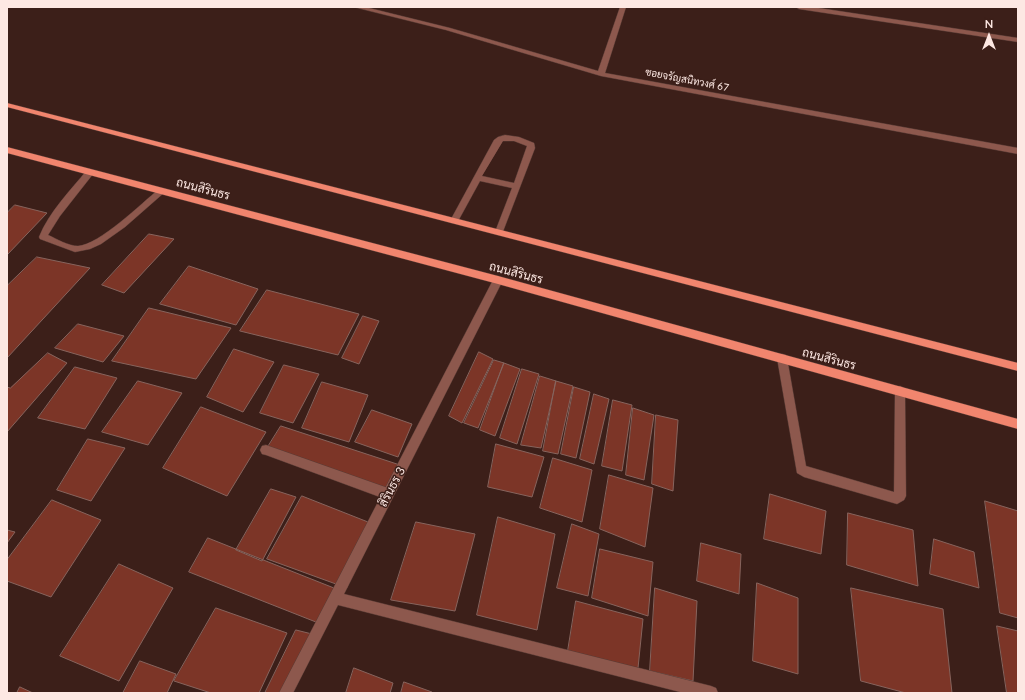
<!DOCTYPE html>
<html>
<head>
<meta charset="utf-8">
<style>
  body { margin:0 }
  #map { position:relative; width:1025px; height:700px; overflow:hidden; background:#3c1f19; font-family:Lato,sans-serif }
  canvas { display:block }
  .frame { position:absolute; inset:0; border:8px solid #fde8e3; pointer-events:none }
  .north { position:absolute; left:969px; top:16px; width:40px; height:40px; -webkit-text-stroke:3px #3c1f19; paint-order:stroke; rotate:0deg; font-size:11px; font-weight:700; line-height:16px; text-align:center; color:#fde8e3 }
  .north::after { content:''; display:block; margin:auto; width:14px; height:18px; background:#fde8e3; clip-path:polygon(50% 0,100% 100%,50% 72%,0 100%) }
</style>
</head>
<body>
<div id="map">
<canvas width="1025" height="700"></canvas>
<div class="frame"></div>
<div class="north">N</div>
</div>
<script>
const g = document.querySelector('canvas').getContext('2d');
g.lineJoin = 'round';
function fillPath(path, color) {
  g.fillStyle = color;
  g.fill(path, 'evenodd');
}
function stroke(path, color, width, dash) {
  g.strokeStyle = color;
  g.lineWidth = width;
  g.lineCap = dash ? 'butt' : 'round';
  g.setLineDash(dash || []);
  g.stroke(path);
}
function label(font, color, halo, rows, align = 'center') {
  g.font = font + ' Lato,Sarabun,sans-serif';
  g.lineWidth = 3;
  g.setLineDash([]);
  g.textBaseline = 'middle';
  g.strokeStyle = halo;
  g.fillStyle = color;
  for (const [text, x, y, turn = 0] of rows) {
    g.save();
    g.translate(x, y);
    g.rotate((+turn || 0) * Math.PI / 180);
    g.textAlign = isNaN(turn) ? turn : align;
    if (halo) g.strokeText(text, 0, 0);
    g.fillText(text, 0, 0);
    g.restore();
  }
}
const building = new Path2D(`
  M15,205L47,213L7,255V213Z
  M149,234L174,239L124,293L102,285Z
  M37,257L90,268L7,358V286Z
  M189,266L258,289L236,325L160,304Z
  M267,290L359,314L338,355L240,331Z
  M149,308L231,328L196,379L112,361Z
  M363,316L379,321L359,364L342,358Z
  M78,324L124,336L103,362L55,348Z
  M234,349L274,362L243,412L207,397Z
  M479,352L493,359L462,423L449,416Z
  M48,353L67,363L7,432V387L10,388Z
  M494,360L504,363L478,428L464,423Z
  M504,363L520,369L495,436L480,430Z
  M284,365L319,374L293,423L260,413Z
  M75,367L117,378L85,429L38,418Z
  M522,369L539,374L517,444L500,438Z
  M540,376L556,381L541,448L521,445Z
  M138,381L182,393L148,445L102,432Z
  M556,381L573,386L558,454L543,451Z
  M322,382L368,395L349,442L302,428Z
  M574,387L590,392L576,458L561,454Z
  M594,394L609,399L594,464L580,459Z
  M613,400L632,405L622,471L602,466Z
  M201,407L266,432L227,496L163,468Z
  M633,408L654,415L644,480L626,475Z
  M372,410L412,424L398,457L355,442Z
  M656,415L678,420L673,491L652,484Z
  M281,426L403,466L388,494L266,450Z
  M88,439L125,448L91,501L57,490Z
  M496,444L544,457L532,497L488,487Z
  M553,458L592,470L582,522L540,508Z
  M609,475L653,488L645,547L600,529Z
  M271,489L296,497L262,561L236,550Z
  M770,494L826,511L821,554L764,539Z
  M302,496L368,522L347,588L267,559Z
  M52,500L101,520L51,597L7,581V560Z
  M985,501L1018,511V618L1000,613Z
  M848,513L913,530L918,586L847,565Z
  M498,517L555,534L537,630L477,615Z
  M416,522L475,534L455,611L391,600Z
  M572,524L599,534L588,596L557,588Z
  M7,530L15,532L7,543Z
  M208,538L339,590L321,624L189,572Z
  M934,539L974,552L979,588L930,574Z
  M701,543L741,554L739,594L697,581Z
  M600,549L653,562L648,616L592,598Z
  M119,564L173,588L119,681L60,656Z
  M757,583L798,598V674L753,661Z
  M655,588L697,601L693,681L650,671Z
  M851,588L943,609L952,693H906L861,681Z
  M576,601L643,619L638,668L567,657Z
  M216,608L287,633L259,693H211L174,681Z
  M997,626L1018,631V693H1007Z
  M296,630L316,635L286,693H265Z
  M140,661L176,674L167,693H123Z
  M354,668L393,683L390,693H346Z
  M404,682L432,692V693H401Z
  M20,687L33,693H17Z`);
const service = new Path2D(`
  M505,135L519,137L534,143L535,148L502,234L499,235L495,232L512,188L480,181L457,223H451L450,221L494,140L498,137ZM503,141H514L527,146L514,183L482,176Z
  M90,169L94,172L93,174L60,216L48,235C57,239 68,246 78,246C99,245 142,203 159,189H165L166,191L125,227L101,244L90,249L75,252L40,239L39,237C49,212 70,191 87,170Z
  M782,354L786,355L787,358L806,466L894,492L895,391L896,388L900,386L904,388L905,391L906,496L904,500L897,504L804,477L797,473L777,358L778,355Z
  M266,445L388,488L392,490L394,494L392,498L388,500L266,455L262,454L260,450L262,446Z`);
const minor = new Path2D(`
  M354,7H365L450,28L598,71L620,7H626L605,73L1018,148V154L601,76L446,30Z
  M796,7H812L1018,38V42L799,9Z
  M498,276L503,280L344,594L711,686L716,688L718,693H684L338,605L293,693H279L493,280Z`);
const primary = new Path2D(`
  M7,103L1018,363V371L7,107Z
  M7,147L498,276L1018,419V429L498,284L7,153Z`);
const farStreetnames = [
  ["ซอยจรัญสนิทวงศ์ 67",687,80,11]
];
const streetNames = [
  ["ถนนสิรินธร",203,189,15],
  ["ถนนสิรินธร",516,273,15],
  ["ถนนสิรินธร",829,359,15],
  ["สิรินธร 3",392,487,-62]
];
fillPath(building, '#7c3527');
stroke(building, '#87645d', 1);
stroke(service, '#573b35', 1);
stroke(minor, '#573b35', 1);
stroke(primary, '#573b35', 1);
fillPath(service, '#8d584d');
fillPath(minor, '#8d584d');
fillPath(primary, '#f1856e');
label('10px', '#fde8e3', '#3c1f19', farStreetnames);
label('12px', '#fde8e3', '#3c1f19', streetNames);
</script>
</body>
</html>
